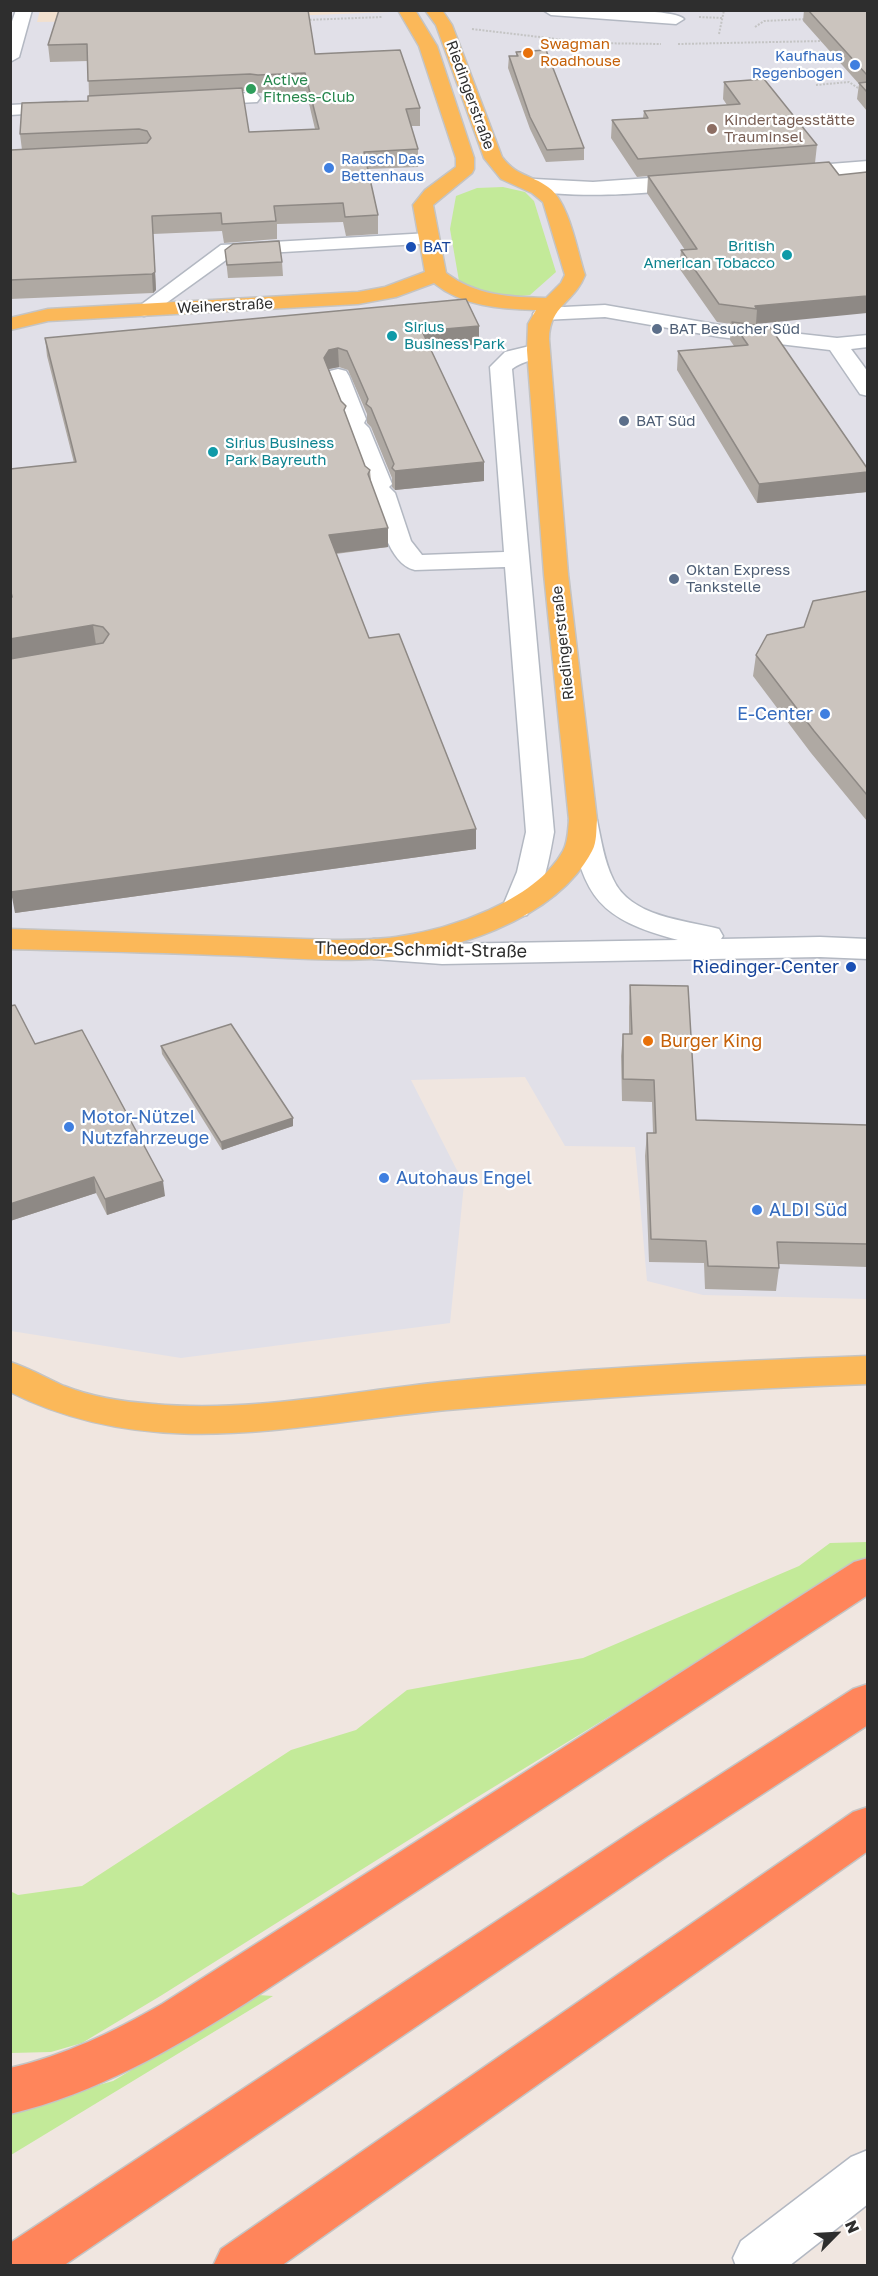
<!DOCTYPE html>
<html>
<head>
<meta charset="utf-8">
<style>
  body { margin:0 }
  #map { position:relative; width:878px; height:2276px; overflow:hidden; background:#f0e6e0; font-family:"Golos Text",sans-serif }
  canvas { display:block }
  .frame { position:absolute; inset:0; border:12px solid #2e2e2e; pointer-events:none }
  .north { position:absolute; left:806px; top:2204px; width:60px; height:60px; -webkit-text-stroke:4px #fff; paint-order:stroke; rotate:66deg; font-size:16px; font-weight:700; line-height:24px; text-align:center; color:#2e2e2e }
  .north::after { content:''; display:block; margin:auto; width:21px; height:27px; background:#2e2e2e; clip-path:polygon(50% 0,100% 100%,50% 72%,0 100%) }
</style>
</head>
<body>
<div id="map">
<canvas width="878" height="2276"></canvas>
<div class="frame"></div>
<div class="north">N</div>
</div>
<script>
const g = document.querySelector('canvas').getContext('2d');
g.lineJoin = 'round';
function fillPath(path, color) {
  g.fillStyle = color;
  g.fill(path, 'evenodd');
}
function stroke(path, color, width, dash) {
  g.strokeStyle = color;
  g.lineWidth = width;
  g.lineCap = dash ? 'butt' : 'round';
  g.setLineDash(dash || []);
  g.stroke(path);
}
function label(font, color, halo, rows, align = 'center') {
  g.font = font + ' "Golos Text",sans-serif';
  g.lineWidth = 4.5;
  g.setLineDash([]);
  g.textBaseline = 'middle';
  g.strokeStyle = halo;
  g.fillStyle = color;
  for (const [text, x, y, turn = 0] of rows) {
    g.save();
    g.translate(x, y);
    g.rotate((+turn || 0) * Math.PI / 180);
    g.textAlign = isNaN(turn) ? turn : align;
    if (halo) g.strokeText(text, 0, 0);
    g.fillText(text, 0, 0);
    g.restore();
  }
}
const industrial = new Path2D(`
  M10,11H867V1299L703,1295L647,1281L635,1147L565,1146L525,1077L411,1080L464,1184L450,1323L181,1358L11,1331Z`);
const education = new Path2D(`
  M40,10H390L391,12L181,20L37,22Z`);
const green = new Path2D(`
  M503,187L525,192L534,201L556,272L530,295L506,298L480,296L459,281L450,229L456,196L477,188Z
  M867,1542V1559L466,1804L162,1995L82,2043L51,2052L11,2053L10,1891L18,1895L82,1886L291,1750L356,1730L407,1690L583,1658L799,1566L830,1543Z
  M258,1995L273,1996L11,2155V2110L113,2081Z`);
const path = new Path2D(`
  M699,17L722,18
  M306,20L382,17
  M755,27L764,21L807,19
  M472,29L590,43L661,44
  M719,34L724,10
  M678,44L823,41
  M816,85L849,82L861,90`);
const minor = new Path2D(`
  M16,10H32L19,57L10,62V27Z
  M543,10C564,10 675,7 684,19L676,24L551,15Z
  M251,93L257,94L260,98L257,102L198,105L192,104L189,100L192,96L198,95Z
  M66,102L72,103L75,107L72,111L10,115V105Z
  M868,161V173L792,179L785,177L783,173L785,169L792,167Z
  M692,175L699,177L702,181L699,185C659,195 566,199 527,189L524,185L527,181L534,179L593,182Z
  M429,233L436,235L439,239L436,243L233,255L151,314L144,316L137,314L134,310L221,245Z
  M605,305L720,325L837,338L868,335V347L851,349L868,372V396L860,394L830,350L720,337L605,317L543,320L536,318L533,314L536,310L543,308Z
  M538,344L546,345L549,350C543,359 523,360 512,369L554,832C549,860 544,890 527,915L517,917L507,915L502,908L517,872L526,832L505,567L415,570C388,564 379,516 371,493L374,489L368,484L347,428L349,424L344,419L327,376L330,371L338,369L346,371L349,376L366,419L364,423L369,428L392,484L389,487L395,493L411,541L422,555L504,552L490,367L505,352Z
  M583,811L593,814L597,820C601,839 604,861 613,879C630,917 684,920 719,929L723,936L721,939L820,937L868,939V959L820,957L442,964L374,959L363,956L359,949L363,942L374,939L442,944L678,940C599,919 584,898 569,820L573,814Z
  M868,2150V2204L789,2266H736L733,2258L741,2241L851,2157Z`);
const major = new Path2D(`
  M398,10H415L437,46L474,158V169L472,173L433,205L446,273C476,296 510,297 546,298L561,283L565,275L543,202L532,193L501,179L484,158L436,25L425,10H442L452,25L502,157C517,177 530,174 548,187C569,201 577,251 585,275C575,302 549,306 549,339L568,574L597,820C596,830 597,842 592,851C555,922 445,954 371,959C319,962 267,956 216,955C147,952 79,951 10,949V929L332,940C353,940 375,940 396,937C449,930 535,901 563,851C568,842 568,830 569,820L544,574L527,350L528,324L536,310C500,309 462,306 434,283L396,297L358,304L48,321L10,330V318L48,309L358,292L385,287L425,272L413,205L425,190L456,167V158L419,46Z
  M868,1356V1384C727,1389 587,1398 447,1410C296,1424 154,1464 10,1392V1362C29,1368 46,1378 64,1386C92,1397 123,1402 153,1404C249,1413 347,1392 442,1382C583,1368 726,1361 868,1356Z`);
const highway = new Path2D(`
  M868,1558V1595L246,2003C171,2050 97,2093 10,2114V2068C66,2055 113,2032 162,2004L854,1562Z
  M868,1684V1725L669,1855L63,2266H10V2243L639,1827L853,1689Z
  M868,1807V1851L281,2266H213L221,2249L853,1812Z`);
const wall = new Path2D(`
  M59,10L315,54L420,108V126H411L418,149V167L368,169L378,215V234L346,236L343,222L277,224V239L224,243L222,231L153,234L156,290L153,293L10,299V161L22,150L20,134L88,101L89,96L88,61L50,62L48,45ZM242,91H251L259,93L306,91L315,129L249,132Z
  M804,10H867V111L857,99L859,84L803,21Z
  M516,52L584,148V160L546,162L530,129L508,68L509,56H516Z
  M724,82L817,145L815,163L839,175L756,325L867,468V492L757,503L677,370L678,351L734,346L730,340L731,324L717,322L679,268L681,250H685L647,193L648,176L637,177L611,138L612,120L643,118L644,111L727,105L723,99Z
  M225,250L282,262L283,276L228,278Z
  M479,326V344L431,349L484,481L395,490L392,487V478L371,427L367,423V414L348,370L339,367L329,369V370L365,466L370,470L371,481L388,547L336,554L369,638L476,849L15,913L10,594V469L74,463L47,356L45,338Z
  M867,591V821L811,753L753,676L756,655Z
  M630,985L696,1120L867,1125V1267L779,1264V1268L776,1291L705,1289L704,1263L649,1262L645,1156L647,1133H653L652,1102L622,1101L621,1056L623,1034H629V1007Z
  M10,1006L35,1044L165,1196L107,1215L96,1193L10,1221Z
  M161,1046L293,1118V1126L222,1150L162,1054Z`);
const shadedWall = new Path2D(`
  M152,216L156,290L153,293L152,274Z
  M867,296V313L756,324L757,309L755,306Z
  M479,326V344L422,350V331Z
  M338,348L339,367L329,369L325,377L324,358L329,350Z
  M484,462V481L395,490V471Z
  M867,472V492L757,503L759,484Z
  M388,528V547L329,554V535Z
  M93,625L96,645L10,659V639Z
  M476,829V849L15,913L11,892Z
  M293,1118V1126L222,1150L221,1142Z
  M94,1177L96,1193L10,1221V1204Z
  M163,1181L165,1196L107,1215L105,1199Z`);
const building = new Path2D(`
  M59,10H308L315,54L400,50L420,108L406,109L418,149L364,152L378,215L345,217L343,203L274,206L276,221L222,224L221,213L152,216L155,272L152,274L10,280L11,150L147,143L151,138L147,131L139,129L20,134L22,103L88,101V96L242,88L249,132L319,129L305,73L258,75L250,74L88,81L87,44L48,45Z
  M808,10H867V75Z
  M546,50L584,148L547,150L530,117L509,56H518L516,52Z
  M764,79L817,145L638,159L612,120L648,118L644,111L740,104L724,82Z
  M867,82V92L859,83Z
  M829,162L839,175L867,172V296L755,306L757,309L719,304L681,250L697,249L648,176Z
  M279,241L282,262L227,265L225,250L233,244Z
  M466,299L479,326L422,331L484,462L395,471L392,468L394,464L371,408L366,404L368,399L347,351L338,348L329,350L324,358L341,401L346,406L344,410L365,466L370,470L368,474L388,528L329,535L369,638L399,634L476,829L11,892L10,886V659L103,643L109,634L103,627L93,625L10,639V598L12,597L10,588V469L76,462L45,338Z
  M732,322L770,327L867,468V472L759,484L678,351L748,345Z
  M867,591V795L814,731L756,655L767,635L804,627L813,601Z
  M630,985L688,986L696,1120L867,1125V1244L777,1242L779,1268L708,1266L706,1241L651,1239L647,1133H656L654,1080L623,1079V1034H632Z
  M15,1005L35,1044L82,1030L163,1181L105,1199L94,1177L10,1204V1006Z
  M231,1024L293,1118L221,1142L161,1046Z`);
const markers = [
  [528,53,6,"#e8710a"],
  [855,65,6,"#3f7fe0"],
  [251,89,6,"#2e9e5b"],
  [712,129,6,"#8d6e63"],
  [329,168,6,"#3f7fe0"],
  [411,247,6,"#1a4fb4"],
  [787,255,6,"#0f9aa8"],
  [657,329,6,"#5c6f8a"],
  [392,336,6,"#0f9aa8"],
  [624,421,6,"#5c6f8a"],
  [213,452,6,"#0f9aa8"],
  [674,579,6,"#5c6f8a"],
  [825,714,6,"#3f7fe0"],
  [851,967,6,"#1a4fb4"],
  [648,1041,6,"#e8710a"],
  [69,1127,6,"#3f7fe0"],
  [384,1178,6,"#3f7fe0"],
  [757,1210,6,"#3f7fe0"]
];
const farFoodnames = [
  ["Swagman",540,44],
  ["Roadhouse",540,61]
];
const farShopnames = [
  ["Kaufhaus",843,56],
  ["Regenbogen",843,73],
  ["Rausch Das",341,159,"left"],
  ["Bettenhaus",341,176,"left"]
];
const farLeisurenames = [
  ["Active",263,80],
  ["Fitness-Club",263,97]
];
const farStreetnames = [
  ["Riedingerstraße",470,95,70],
  ["Weiherstraße",225,306,-3],
  ["Riedingerstraße",563,643,-96]
];
const farEducationnames = [
  ["Kindertagesstätte",724,120],
  ["Trauminsel",724,137]
];
const farCulturenames = [
  ["British",775,246,"right"],
  ["American Tobacco",775,263,"right"],
  ["Sirius",404,327],
  ["Business Park",404,344],
  ["Sirius Business",225,443],
  ["Park Bayreuth",225,460]
];
const farTransitnames = [
  ["BAT",423,247]
];
const farServicenames = [
  ["BAT Besucher Süd",669,329],
  ["BAT Süd",636,421],
  ["Oktan Express",686,570],
  ["Tankstelle",686,587]
];
const shopNames = [
  ["E-Center",813,714,"right"],
  ["Motor-Nützel",81,1117],
  ["Nutzfahrzeuge",81,1138],
  ["Autohaus Engel",396,1178],
  ["ALDI Süd",769,1210]
];
const streetNames = [
  ["Theodor-Schmidt-Straße",421,950,1]
];
const transitNames = [
  ["Riedinger-Center",839,967]
];
const foodNames = [
  ["Burger King",660,1041]
];
fillPath(industrial, '#e1e0e8');
fillPath(education, '#f2e0ce');
fillPath(green, '#c3ea99');
stroke(minor, '#b3b8c2', 3);
stroke(major, '#c4c4c4', 3);
stroke(highway, '#c4c4c4', 3);
stroke(path, '#c4c4c4', 2, [2, 1.5]);
fillPath(minor, '#fff');
fillPath(major, '#fbb859');
fillPath(highway, '#ff855b');
fillPath(wall, '#afa9a3');
fillPath(shadedWall, '#8e8985');
fillPath(building, '#cbc4be');
stroke(building, '#8e8985', 1.5);
for (const [x, y, r, color] of markers) {
  const dot = new Path2D();
  dot.arc(x, y, r, 0, 2 * Math.PI);
  g.fillStyle = color;
  g.fill(dot);
  stroke(dot, '#fff', 2);
}
label('15px', '#c56008', '#fff', farFoodnames, 'left');
label('15px', '#366cbe', '#fff', farShopnames, 'right');
label('15px', '#27864d', '#fff', farLeisurenames, 'left');
label('15px', '#2e2e2e', '#fff', farStreetnames);
label('15px', '#785e54', '#fff', farEducationnames, 'left');
label('15px', '#0d838f', '#fff', farCulturenames, 'left');
label('15px', '#164399', '#fff', farTransitnames, 'left');
label('15px', '#4e5e75', '#fff', farServicenames, 'left');
label('18px', '#366cbe', '#fff', shopNames, 'left');
label('18px', '#2e2e2e', '#fff', streetNames);
label('18px', '#164399', '#fff', transitNames, 'right');
label('18px', '#c56008', '#fff', foodNames, 'left');
</script>
</body>
</html>
